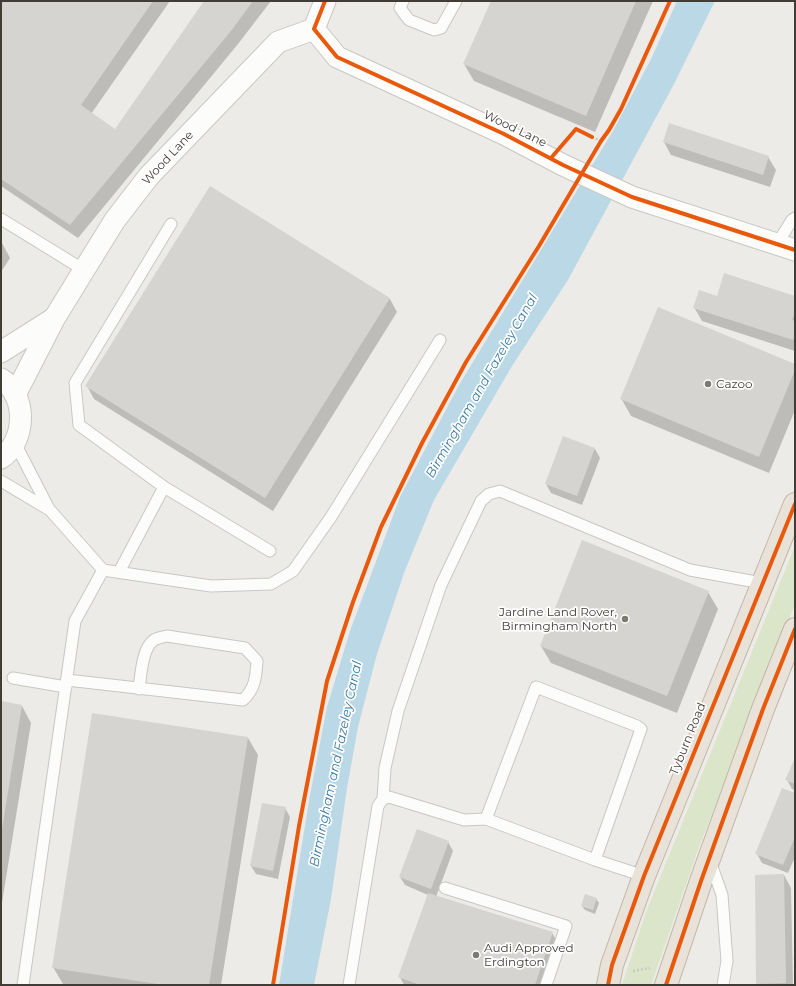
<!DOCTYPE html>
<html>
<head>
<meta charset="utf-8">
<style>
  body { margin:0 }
  #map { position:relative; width:796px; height:986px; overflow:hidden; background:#edebe7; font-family:Montserrat,sans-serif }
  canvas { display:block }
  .frame { position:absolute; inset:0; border:2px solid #413c35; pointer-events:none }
</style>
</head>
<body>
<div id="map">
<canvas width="796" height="986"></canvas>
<div class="frame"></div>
</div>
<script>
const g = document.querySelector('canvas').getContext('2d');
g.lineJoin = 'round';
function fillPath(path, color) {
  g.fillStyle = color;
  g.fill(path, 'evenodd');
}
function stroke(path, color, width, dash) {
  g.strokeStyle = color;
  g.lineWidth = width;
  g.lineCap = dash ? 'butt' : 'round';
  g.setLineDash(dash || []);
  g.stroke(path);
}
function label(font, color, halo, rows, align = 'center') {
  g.font = font + ' Montserrat,sans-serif';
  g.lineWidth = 3.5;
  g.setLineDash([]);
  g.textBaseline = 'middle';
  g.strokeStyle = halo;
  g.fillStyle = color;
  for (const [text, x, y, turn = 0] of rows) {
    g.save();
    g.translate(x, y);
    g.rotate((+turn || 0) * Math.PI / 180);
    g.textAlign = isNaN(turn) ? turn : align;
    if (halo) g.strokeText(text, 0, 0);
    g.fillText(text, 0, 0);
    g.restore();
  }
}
const green = new Path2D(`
  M795,546V604L699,847L651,985H622L646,912Z`);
const water = new Path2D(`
  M677,1H715L673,86L568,280L512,366L434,500L404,573L377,654L358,727L347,788L331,899L314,985H279L310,795L327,707L350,631L400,497L459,385L613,131L652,57Z`);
const shadow = new Path2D(`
  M1,1H170L91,114L115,131L205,1H271L238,44L78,238L1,186Z
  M492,1H653L595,132L474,81L464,64Z
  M664,142L768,157L776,170L770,187L671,155Z
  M211,187L390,299L397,312L273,511L94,399L87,386Z
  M1,241L10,258L1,272Z
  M717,297H795V351L702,321L694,307Z
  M795,365V410L769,473L631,416L621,398Z
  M595,449L600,458L582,505L551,493L546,484Z
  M708,592L718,609L677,713L551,663L541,646Z
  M1,702L22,706L31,723L1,909Z
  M248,738L258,755L221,985L63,984L53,967Z
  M795,760V790L792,789L787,780Z
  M795,794V857L788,873L762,863L757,854Z
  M285,808L290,817L278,879L256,874L251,866Z
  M448,842L453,851L436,897L552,933L562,950L550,985H404L400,977L428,895L405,885L400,877Z
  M784,875L791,888L793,985H758Z
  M596,899L599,903L595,914L585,910L582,906Z`);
const building = new Path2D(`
  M1,1H153L81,105L115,129L204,1H253L231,31L70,225L1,179Z
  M491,1H636L586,116L463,64Z
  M669,123L769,156L763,175L663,142Z
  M210,186L390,298L265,498L85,386Z
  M724,273L795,296V312L792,320L795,321V334L793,340L693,308L699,290L717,296Z
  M658,307L795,364V370L759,457L620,399Z
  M563,436L595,448L577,496L545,484Z
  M582,540L709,591L667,696L540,646Z
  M1,701L22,705L2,829H1Z
  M92,713L248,737L209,985H164L52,968Z
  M795,758V784L785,780Z
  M782,788L795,793V837L783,865L755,854Z
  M262,803L286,807L273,871L250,866Z
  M417,829L449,841L431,889L399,877Z
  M784,874L786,983L756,984L755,875Z
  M428,893L553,932L535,985H420L398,977Z
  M585,894L597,898L593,910L581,906Z`);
const path = new Path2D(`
  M592,137L601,141
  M633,971L650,968`);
const lane = new Path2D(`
  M403,1L400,8L409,20L434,30L441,28L456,1
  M1,219L84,270
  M777,244L792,220L795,218
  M15,443L49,509L103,570L75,621L23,985
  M1,481L48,509
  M164,487L79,425L75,383L171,224
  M103,570L211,586L271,584L293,571L331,517L440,340
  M119,572L164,487L270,551
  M13,678L66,687
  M67,680L243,700C255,689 256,677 257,661L245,648L167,636C163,637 157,638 154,640C142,648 141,675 139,689
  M383,799L385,768L398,711L441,585L481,501L489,494L500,491L690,570L762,583
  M595,860L641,729L637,726L536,687L486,819L595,860L644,876
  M710,861L722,895L727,961L723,985
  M445,888L566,926L546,985
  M349,985L378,806L383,799L389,797L464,820L486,819`);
const street = new Path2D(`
  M314,29L337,57L504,134L563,165L632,197L795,250
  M1,352L53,319
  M1,379C28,395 26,442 1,458
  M15,395L54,319L84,270L115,220L149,176L278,42L314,29L325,1`);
const highway = new Path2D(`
  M608,985L612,965L644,876L795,504
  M666,985L701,881L763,709L795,629`);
const cycleway = new Path2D(`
  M325,1L314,29L337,57L504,134L563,165L632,197L795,250
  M551,158L576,129L592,137
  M273,985L299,826L327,681L353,602L381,527L422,443L466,362L539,246L601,141L609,130L621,109L670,1
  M608,985L612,965L644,876L795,504
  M666,985L701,881L763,709L795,629`);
const markers = [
  [708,384,4,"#7d7973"],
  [625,619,4,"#7d7973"],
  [476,955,4,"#7d7973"]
];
const streetNames = [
  ["Wood Lane",515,129,26],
  ["Wood Lane",168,158,-47],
  ["Tyburn Road",688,739,-68]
];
const poiNames = [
  ["Cazoo",716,384],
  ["Jardine Land Rover,",617,612,"right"],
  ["Birmingham North",617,626,"right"],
  ["Audi Approved",484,948],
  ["Erdington",484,962]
];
const waterNames = [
  ["Birmingham and Fazeley Canal",482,386,-60],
  ["Birmingham and Fazeley Canal",336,764,-78]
];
fillPath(green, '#dbe5c9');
fillPath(water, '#bbd8e7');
fillPath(shadow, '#0003');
fillPath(building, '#d6d4d0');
stroke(lane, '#c9c7c3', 13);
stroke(street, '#c9c7c3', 23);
stroke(highway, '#c2b6a5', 24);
stroke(path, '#cbc9c6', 2.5, [2, 2]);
stroke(lane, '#fcfcfb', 11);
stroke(street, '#fcfcfb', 21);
stroke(highway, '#e9e2d9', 22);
stroke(cycleway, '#e8590c', 4);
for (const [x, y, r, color] of markers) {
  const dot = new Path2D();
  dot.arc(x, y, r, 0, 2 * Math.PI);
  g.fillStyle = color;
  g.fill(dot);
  stroke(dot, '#fff', 1.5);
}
label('12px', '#413c35', '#fff', streetNames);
label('12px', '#413c35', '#fff', poiNames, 'left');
label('italic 13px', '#3a7ba1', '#fff', waterNames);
</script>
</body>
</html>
